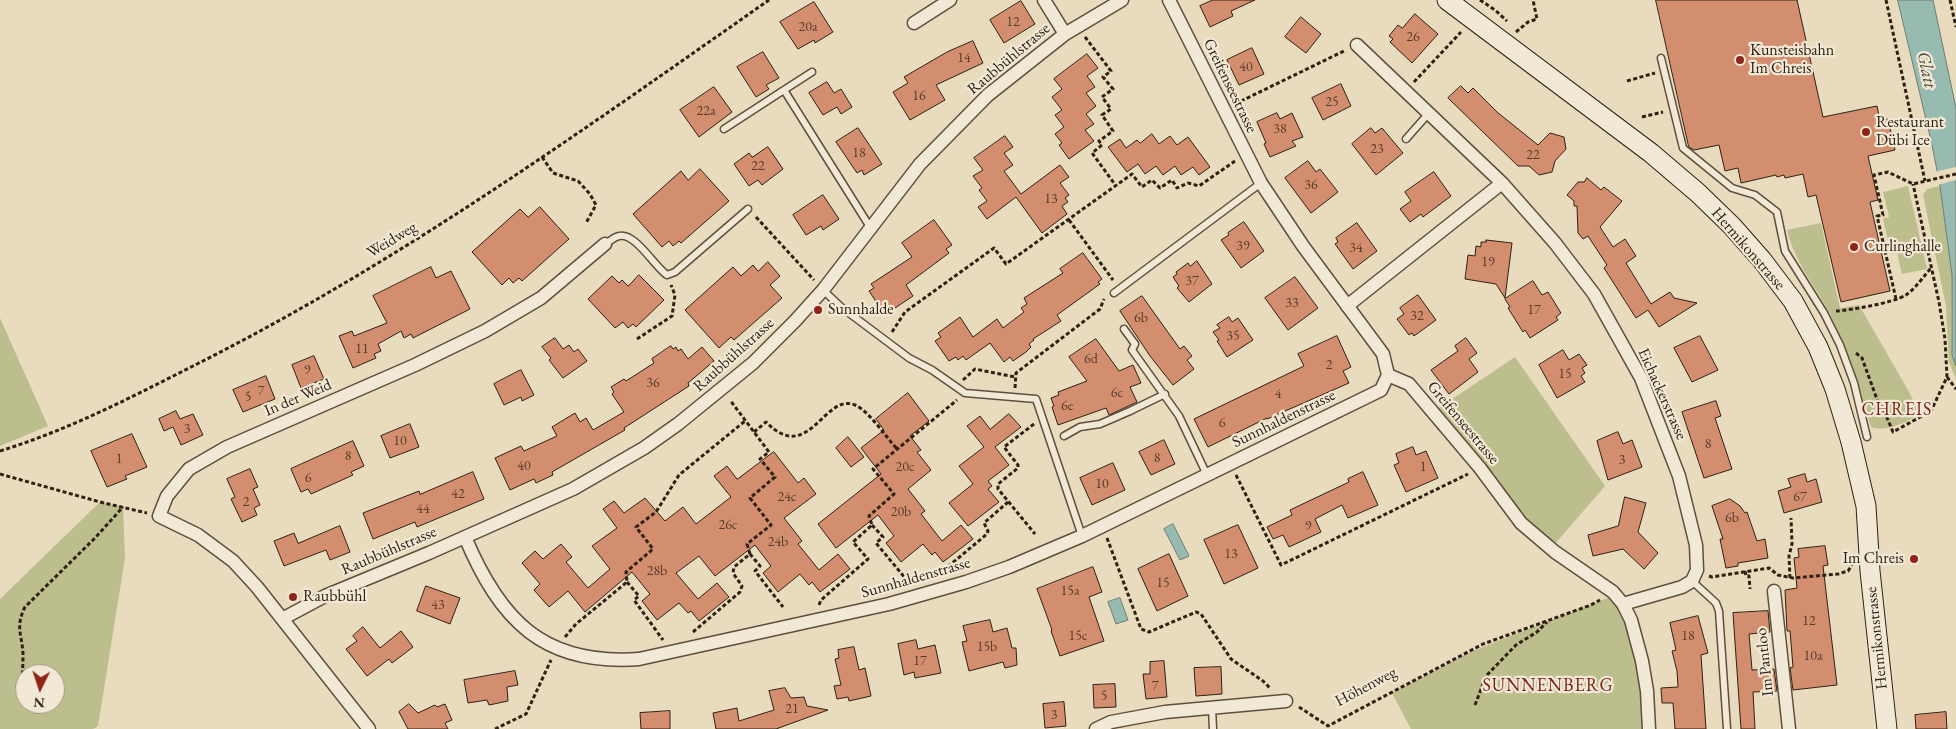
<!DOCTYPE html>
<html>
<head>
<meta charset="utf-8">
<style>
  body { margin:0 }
  #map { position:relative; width:1956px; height:729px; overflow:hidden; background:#e9dbbe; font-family:"EB Garamond",serif }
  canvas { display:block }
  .north { position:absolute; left:15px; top:664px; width:50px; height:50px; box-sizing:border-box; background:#f1e8d5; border:1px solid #a49887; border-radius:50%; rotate:184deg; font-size:14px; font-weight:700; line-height:20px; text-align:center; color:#302011 }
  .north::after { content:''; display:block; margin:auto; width:18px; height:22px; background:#8f2418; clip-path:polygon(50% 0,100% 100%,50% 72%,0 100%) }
</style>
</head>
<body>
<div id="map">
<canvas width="1956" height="729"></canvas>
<div class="north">N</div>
</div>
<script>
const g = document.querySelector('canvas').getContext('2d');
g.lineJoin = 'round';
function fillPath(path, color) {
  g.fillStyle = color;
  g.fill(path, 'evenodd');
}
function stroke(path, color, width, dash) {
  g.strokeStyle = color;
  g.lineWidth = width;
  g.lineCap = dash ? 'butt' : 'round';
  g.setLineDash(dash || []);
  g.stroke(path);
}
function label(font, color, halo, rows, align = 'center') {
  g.font = font + ' "EB Garamond",serif';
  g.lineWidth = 4.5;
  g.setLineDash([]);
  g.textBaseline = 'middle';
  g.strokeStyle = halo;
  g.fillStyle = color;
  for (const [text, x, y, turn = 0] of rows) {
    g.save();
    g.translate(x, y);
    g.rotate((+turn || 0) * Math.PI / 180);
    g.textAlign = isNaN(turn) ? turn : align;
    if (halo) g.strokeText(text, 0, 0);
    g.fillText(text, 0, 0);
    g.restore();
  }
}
const green = new Path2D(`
  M1908,186L1927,269L1902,274L1897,253L1891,254L1883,219L1889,217L1883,192Z
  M1940,186L1952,275L1951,324L1952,355L1956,366V379L1949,362L1946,306L1923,195L1927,189Z
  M1821,223L1840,308L1859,305L1908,390L1920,414C1908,422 1884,433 1871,427C1859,387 1848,349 1829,312C1813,282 1796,265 1787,230Z
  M0,318L48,426L0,446Z
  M1515,357L1605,486L1554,545L1513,508L1436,410Z
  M100,502L123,507L125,558L98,726L93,729H0V599ZM25,674H55V704H25Z
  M1610,597L1623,611L1642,676L1645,729H1411L1392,693L1470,652Z`);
const water = new Path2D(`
  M1898,0H1933L1956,108V366L1952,355V275L1940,186L1932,145Z
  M1173,524L1189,556L1180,560L1164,529Z
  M1120,598L1128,620L1116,624L1108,602Z`);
const pier = new Path2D(`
  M1956,167V180L1937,185L1934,172Z`);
const building = new Path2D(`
  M1213,0H1255L1231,11L1233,16L1210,27L1200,6Z
  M1656,0H1797L1823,117L1877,106L1880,121L1888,119L1895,150L1868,156L1878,200L1870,202L1890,291L1841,302L1816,195L1808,197L1803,174L1785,178L1784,175L1777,177L1776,175L1741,183L1738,168L1725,171L1719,145L1694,150L1689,147Z
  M1021,1L1035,24L1004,43L990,20Z
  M814,2L833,32L815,43L814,40L798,49L780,22Z
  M1415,14L1438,34L1412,63L1390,42L1393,39L1389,36L1398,25L1402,28Z
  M1301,17L1321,34L1306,53L1285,37Z
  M973,41L983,63L936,85L945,100L910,120L893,92L908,83L904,77L947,52Z
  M1252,48L1264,74L1239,85L1227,60Z
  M763,52L779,78L766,85L769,89L756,97L737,67Z
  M1087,54L1098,68L1087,76L1095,87L1086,93L1096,106L1086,114L1094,124L1085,130L1094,141L1069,159L1059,145L1062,143L1055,134L1064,127L1055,115L1062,110L1052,97L1062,89L1054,79Z
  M827,82L834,93L841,89L852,107L841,114L837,107L823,115L809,93Z
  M1341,84L1351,106L1323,120L1312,98Z
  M1461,86L1468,93L1473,88L1497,112L1538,145L1550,133L1564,137L1566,149L1555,161L1552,172L1539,175L1529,166H1518L1448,98Z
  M714,87L732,112L699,137L680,110Z
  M1277,113L1280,119L1292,113L1303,137L1292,141L1296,146L1270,157L1264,144L1266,143L1257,122Z
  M858,128L882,164L864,175L862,170L857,173L836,142Z
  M1371,128L1375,133L1382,128L1403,153L1376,175L1352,144Z
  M1152,134L1159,144L1170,136L1177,145L1188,137L1210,167L1199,175L1193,167L1181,175L1175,166L1163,175L1156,166L1145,174L1138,164L1127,172L1108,147L1120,139L1126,148L1137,140L1140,143Z
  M1005,136L1013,147L1004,153L1013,165L1004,171L1021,194L1060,165L1069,177L1060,183L1069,195L1065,198L1068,202L1062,206L1067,214L1042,233L1016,197L987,219L978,207L987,201L979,190L982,188L973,176L983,170L974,158Z
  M768,147L783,169L762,185L758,180L749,186L734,164L749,153L752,157Z
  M1308,161L1316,172L1320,169L1338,192L1311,213L1285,178Z
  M700,169L729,201L681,243L679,241L673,246L669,241L662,247L633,214L681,171L688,180Z
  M1434,172L1451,196L1423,217L1421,214L1410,222L1400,209L1411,201L1405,192Z
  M1587,178L1601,190L1604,187L1622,201L1600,227L1613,247L1625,239L1636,256L1626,263L1651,304L1670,292L1674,298L1697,303L1659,327L1648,310L1636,318L1604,268L1607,265L1588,236L1583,239L1578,233L1577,206H1574V201L1567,195L1578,182H1584Z
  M823,195L839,219L823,230L821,226L806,235L793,215Z
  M540,207L569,239L522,281L519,278L513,283L509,278L502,285L472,252L520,209L528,217Z
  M934,220L952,245L946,249L949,253L906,285L913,296L892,310L890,307L883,312L869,291L874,288L871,284L912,257L902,243Z
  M1244,222L1264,251L1241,268L1221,240L1229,235L1228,233Z
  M1357,223L1377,251L1353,269L1335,244L1338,242L1336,238Z
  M1486,240L1512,243L1505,298L1496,284L1465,279L1468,255L1475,256L1476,246L1481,247V242H1486Z
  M1083,253L1102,279L1098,282L1100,284L1057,315L1061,321L1033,339L1034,340L1029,344L1031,347L1026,352L1013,361L1010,357L1004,362L990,343L966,360L963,356L958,360L956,357L949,361L935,341L941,337L938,333L960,317L973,337L997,319L1003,328L1024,312L1021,308L1027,304L1024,298L1063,273L1060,269Z
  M1197,261L1212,284L1189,302L1177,288L1179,286L1173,277L1177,274L1176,272L1188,263L1190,266Z
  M768,262L780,276L770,285L782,298L734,340L731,337L719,348L685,310L733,267L741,276L753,265L758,271Z
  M431,267L436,278L451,271L470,309L413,338L411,334L404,338L401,331L378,344L381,351L374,354L376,358L353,368L339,336L352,331L354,336L387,323L373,296Z
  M639,275L664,300L636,327L633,324L628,328L623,322L615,328L588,299L612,276L619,283L622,280L628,286Z
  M1295,277L1318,308L1288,330L1265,298Z
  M1533,281L1542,295L1548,292L1561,313L1556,317L1558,320L1530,338L1525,330L1523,332L1508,308L1510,307L1505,299Z
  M1418,295L1436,320L1414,336L1412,333L1409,335L1397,319L1404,314L1400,308Z
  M1142,296L1180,349L1184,346L1192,356L1187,360L1194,369L1173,385L1150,356L1120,311Z
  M1229,317L1232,322L1238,318L1253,340L1227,357L1217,341L1219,340L1213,332L1220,328L1217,325Z
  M1337,336L1351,367L1343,371L1349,383L1267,419V418L1208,447L1194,419L1304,366L1298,354Z
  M1700,336L1718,370L1692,382L1674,348Z
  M555,338L563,349L569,345L574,352L578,349L587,361L563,378L549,360L551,358L542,347Z
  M1466,338L1477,353L1469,359L1478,372L1449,394L1431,370L1458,351L1455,346Z
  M1096,339L1119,371L1133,365L1141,383L1130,387L1137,402L1109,415L1106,408L1058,425L1052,407L1054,406L1051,398L1059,395L1058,392L1087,381L1069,357Z
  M671,346L673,349L676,347L678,351L681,349L688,359L702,347L714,361L688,383L689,386L624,428L625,430L552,472L553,475L536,483L534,479L510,490L495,458L521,446L524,451L557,436L552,427L575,413L580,422L586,418L593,430L624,412L612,394L614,392L611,387L624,379L626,381L654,363L652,359Z
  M1563,350L1569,360L1579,354L1587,365L1582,368L1585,373L1581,376L1585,382L1557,398L1539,365Z
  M314,356L324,379L301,388L292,365Z
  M521,370L534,395L522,401L521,397L504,405L494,384Z
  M266,376L275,399L243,412L233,390Z
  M908,393L929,421L910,436L921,450L917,452L931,470L908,489L925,511L921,514L942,541L961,525L973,539L943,562L935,552L932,555L923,544L901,562L886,543L894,536L878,515L836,548L818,524L881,474L861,448L884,430L876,419Z
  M1716,401L1721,416L1715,418L1732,469L1704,478L1682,412Z
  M176,411L180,419L193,414L203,435L181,445L173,427L164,431L159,419Z
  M1009,414L1021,427L995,447L1009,465L988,481L992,486L988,489L999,502L968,526L949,503L973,484L959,466L984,447L967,426L980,416L990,429Z
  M410,424L419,447L390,458L381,436Z
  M1618,432L1623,444L1632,440L1642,467L1608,480L1597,441Z
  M132,434L147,467L125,476L127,479L107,487L91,451Z
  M848,437L864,457L851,467L836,448Z
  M1164,440L1175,464L1151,475L1139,452Z
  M353,441L364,466L351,472L353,475L311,494L308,489L301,492L291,469Z
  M1413,447L1416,455L1426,451L1438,478L1406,492L1394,465L1399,463L1396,454Z
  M774,452L798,483L804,478L816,494L784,518L802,541L798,544L819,570L838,554L850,569L820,592L812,582L809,585L800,574L778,592L763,573L771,566L755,545L715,576L699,556L676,573L698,599L717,583L729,597L699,621L691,611L688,613L679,603L657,620L642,601L650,594L632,572L585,612L568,591L549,607L534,590L540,584L522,563L535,551L543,559L561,544L572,557L566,562L588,588L610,569L592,546L617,528L603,509L614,501L624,513L645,498L665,521L683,507L696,524L731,497L714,476L727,466L737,479Z
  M1113,463L1125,490L1092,505L1080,478Z
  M250,469L258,487L253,489L260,505L254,508L257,515L242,522L231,499L235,497L227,479Z
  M473,472L484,499L417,527L415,522L373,539L363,513L419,491L420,494Z
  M1363,472L1378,505L1348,518L1342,505L1315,519L1321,532L1289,547L1283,535L1273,539L1267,527L1292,515L1290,510L1349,482L1348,479Z
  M1805,474L1807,482L1816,479L1822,502L1784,513L1778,491L1791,487L1788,479Z
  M1625,497L1646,503L1638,532L1658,553L1644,569L1623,549L1593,556L1588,535L1618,526Z
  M1730,499L1740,506L1745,513L1747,512L1757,541L1765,539L1768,558L1738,563V566L1726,568L1720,539H1723L1712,506Z
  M1238,525L1258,568L1224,584L1204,540Z
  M340,526L350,552L330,560L326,550L284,566L274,541L294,533L298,543Z
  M1825,546L1828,565L1823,566L1837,685L1793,690L1790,668L1793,667L1790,631H1787L1785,590L1797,588L1794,558L1799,557L1798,549Z
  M1169,554L1188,596L1157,611L1138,569Z
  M1093,567L1102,592L1089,597L1104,641L1060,656L1051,631L1052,630L1037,589Z
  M426,586L460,598L450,624L417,611Z
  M1768,611L1770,632L1749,634L1752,670L1774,669L1777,691L1753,692L1755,729H1741L1733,613Z
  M1698,616L1708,653L1701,655L1706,729H1675L1673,703H1662L1661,688L1678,687L1677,671L1672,651L1676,650L1670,623Z
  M990,620L993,632L1007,628L1012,648H1016L1017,665L1005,668L1003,662L969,671L962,642L967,641L963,626Z
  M363,627L380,648L401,631L413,647L392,663L389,659L367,676L346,649L357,641L353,636Z
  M916,640L918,649L935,645L941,673L915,678L914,672L904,675L898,644Z
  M854,647L859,670L865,668L871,696L849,701L848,697L837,699L834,686L841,685L835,659L839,658L838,650Z
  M1164,661L1167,697L1146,699L1143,674H1150V662Z
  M1221,667L1222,694L1196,696L1194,668Z
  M515,671L518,685L507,687L508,701L489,705L487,700L468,703L464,680Z
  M1115,684L1116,707L1094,708L1093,685Z
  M785,688L791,698L804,697L807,706L828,710L776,729H716L713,713L737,708L739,721L774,710L769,691Z
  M1064,702L1066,726L1045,728L1043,704Z
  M409,704L418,713L435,705L437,707L445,704L452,720L445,723L448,729H408L399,712Z
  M670,711V729H641L640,713Z
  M1946,712L1947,729H1916L1915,715Z`);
const path = new Path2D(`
  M1480,0L1495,10L1507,21
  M1886,0L1925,181
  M1950,0L1956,27
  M1516,32L1528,22L1537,19L1533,0
  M1085,37L1111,71L1103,77L1113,89L1102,97L1111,109L1102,115L1113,131L1099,141L1102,145L1092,153L1116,186
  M1627,81L1655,73
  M1414,82L1461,32
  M1235,104L1344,51
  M1642,117L1663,112
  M542,157L553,173L578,181L590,194L596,205L586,223
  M756,217L814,280
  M1069,220L1113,280
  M1896,299L1877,216L1883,215L1874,175L1888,172L1913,184L1956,174
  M1836,311C1851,310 1893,303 1906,295C1916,288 1923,277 1931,268
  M892,332L905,312L994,248L1006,264L1132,174L1142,187L1152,180L1160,188L1172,180L1177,188L1188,183L1199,186L1235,161
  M637,339L672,316L675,295L671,285
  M1856,353L1862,358L1878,402L1885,413L1893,432L1931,411L1947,377L1945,339L1939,302L1913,184
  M1947,377L1956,389
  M963,380L975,369L1015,377
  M1015,388L1016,373L1100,309L1104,299
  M1034,424L1004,447L1018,465V468L998,484V489L1035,534
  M754,432L766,422C809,466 824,392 855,405C869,411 886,437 897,449
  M0,451C68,430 130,398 193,366C397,264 583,130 769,0
  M0,474L100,502L147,513
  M1236,475L1281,565L1468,474
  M872,525L883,537L876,543L906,579
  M1107,538L1141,629L1149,632L1196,612L1201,614L1231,659L1263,681L1271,689
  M750,554L760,566L755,571L783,607
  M1745,571L1746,576H1749L1750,589
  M938,575L987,534L988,531L984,523L1008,502
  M1709,576L1712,577L1769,568L1778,575L1793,578L1838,574L1848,571L1852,565
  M1790,578L1789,556L1792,544L1791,518
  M627,582L639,596L634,600L663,640
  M819,605L821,600L868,559L853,542L872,525L869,516L894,494L873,469L957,400
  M693,632L740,592L742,586L733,573L734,567L750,554L747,544L771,525L750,498L775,477L760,459L769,452L730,400
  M565,637L576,624L627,582L626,572L653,549L636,527L656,512L679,475L745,421
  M22,694C22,680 23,667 23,654C22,634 15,627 25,607L95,538L123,507
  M1475,705L1486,676L1516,645L1537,632L1547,622
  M1299,707L1328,726L1483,644L1591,605L1600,600
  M495,729L526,714L551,660`);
const lane = new Path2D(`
  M1661,58L1683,148L1732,188L1755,195L1777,212L1785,251L1824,313L1840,345L1854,383L1867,437
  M784,90L812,72
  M724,129L784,90L870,227
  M1406,139L1429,113
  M605,244C609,242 614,237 619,236C635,232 654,266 667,275L675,272L748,209
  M823,290L841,307L909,358L932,370L965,393L1036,399L1082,536
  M1114,293L1261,183
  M1124,329L1135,344L1132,350L1179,416L1207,475
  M1064,436L1080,427L1100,424L1130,411L1165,394
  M1692,581L1716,603L1719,611L1727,729
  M1212,708L1213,729`);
const street = new Path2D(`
  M1044,0L1065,34
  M1169,0L1261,183L1303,246L1383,354L1388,375
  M914,23L950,0
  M1357,45L1502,183L1555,243L1594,294L1641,378L1679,476L1696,545L1697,570L1692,581L1682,587L1623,604
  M1347,306L1502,183
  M1388,375L1409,384L1480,468L1521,523L1555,552L1613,592L1623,604L1631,620L1642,661L1647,691L1649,729
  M465,537C500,620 543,666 639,659L889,604L966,582L1009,567L1082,536L1381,390L1388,375
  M1774,591L1789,729
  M282,619L325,596L429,553L573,489L644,448L678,424L753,363L795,321L823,290L920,164L988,95L1065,34L1122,0
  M369,729L257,587L233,561L198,535L159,516L167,496L189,469L227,447L415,365L485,331L541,298L605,244
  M1096,729L1111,722L1165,712L1286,701`);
const secondary = new Path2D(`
  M1447,0L1651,153L1698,193L1732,226L1762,260L1793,301L1818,347L1835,389L1851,442L1866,506L1870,571L1887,729`);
const markers = [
  [1740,60,5,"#8f2418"],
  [1866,132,5,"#8f2418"],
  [1854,247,5,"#8f2418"],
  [818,310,5,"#8f2418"],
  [1914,559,5,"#8f2418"],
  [293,597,5,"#8f2418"]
];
const numberNames = [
  ["12",1013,22],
  ["20a",808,27],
  ["26",1413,37],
  ["14",964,58],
  ["40",1246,67],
  ["16",919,96],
  ["25",1332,102],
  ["22a",706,111],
  ["38",1280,129],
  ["23",1377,149],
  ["18",859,153],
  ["22",1533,155],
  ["22",758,166],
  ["36",1311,185],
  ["13",1051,199],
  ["39",1243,246],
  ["34",1356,248],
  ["19",1488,262],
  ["37",1192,281],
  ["33",1292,303],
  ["17",1534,310],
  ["32",1417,316],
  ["6b",1141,318],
  ["35",1233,336],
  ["11",362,349],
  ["6d",1091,359],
  ["2",1329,365],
  ["9",307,370],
  ["15",1565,374],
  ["36",653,383],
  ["7",261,391],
  ["6c",1117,393],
  ["4",1278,394],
  ["5",248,397],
  ["6e",1067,406],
  ["6",1222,423],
  ["3",187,429],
  ["10",400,441],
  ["8",1708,444],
  ["8",348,456],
  ["8",1157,458],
  ["1",119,459],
  ["3",1622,460],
  ["40",524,466],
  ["20c",905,467],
  ["1",1423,467],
  ["6",308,478],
  ["10",1102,484],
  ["42",458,494],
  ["24c",787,497],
  ["67",1800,497],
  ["2",246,502],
  ["44",423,509],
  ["20b",901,512],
  ["6b",1732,518],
  ["26c",728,525],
  ["9",1308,526],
  ["24b",778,542],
  ["13",1231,554],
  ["28b",657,571],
  ["15",1163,583],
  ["15a",1070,591],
  ["43",438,605],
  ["12",1809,621],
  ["15c",1078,636],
  ["18",1688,636],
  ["15b",987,647],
  ["10a",1813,656],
  ["17",920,661],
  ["7",1155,686],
  ["5",1104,696],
  ["21",792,709],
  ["3",1054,715]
];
const poiNames = [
  ["Kunsteisbahn",1750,51],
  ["Im Chreis",1750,69],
  ["Restaurant",1876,123],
  ["Dübi Ice",1876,141],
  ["Curlinghalle",1864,247],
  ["Sunnhalde",828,310],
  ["Im Chreis",1904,559,"right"],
  ["Raubbühl",303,597]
];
const streetNames = [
  ["Raubbühlstrasse",1009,59,-40],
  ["Greifenseestrasse",1230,86,64],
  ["Weidweg",392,240,-31],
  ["Hermikonstrasse",1748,249,49],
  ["Raubbühlstrasse",734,355,-42],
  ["Eichackerstrasse",1662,394,66],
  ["In der Weid",298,398,-23],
  ["Sunnhaldenstrasse",1284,419,-26],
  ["Greifenseestrasse",1463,423,50],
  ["Raubbühlstrasse",389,551,-23],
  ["Sunnhaldenstrasse",916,578,-16],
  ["Hermikonstrasse",1877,638,-96],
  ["Im Pantloo",1765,662,-96],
  ["Höhenweg",1366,687,-28]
];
const waterNames = [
  ["Glatt",1926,70,78]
];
const neighbourhoodNames = [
  ["CHREIS",1897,410],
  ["SUNNENBERG",1548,686]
];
fillPath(green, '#bcbe8d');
fillPath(water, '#97bbb1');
stroke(water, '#6e7d71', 1);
fillPath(pier, '#e9dbbe');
fillPath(building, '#d38e70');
stroke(building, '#302011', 1);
stroke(lane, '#5e4f3c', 9);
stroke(street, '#5e4f3c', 15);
stroke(secondary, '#302011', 21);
stroke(path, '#302011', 3, [4, 2.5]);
stroke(lane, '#f1e8d5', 6);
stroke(street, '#f1e8d5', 12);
stroke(secondary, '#f1e8d5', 19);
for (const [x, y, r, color] of markers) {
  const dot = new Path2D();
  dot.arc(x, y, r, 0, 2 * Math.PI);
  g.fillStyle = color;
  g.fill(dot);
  stroke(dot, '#f1e8d5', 2);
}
label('14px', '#593c29', null, numberNames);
label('16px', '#302011', '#f1e8d5', poiNames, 'left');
label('16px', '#302011', '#f1e8d5', streetNames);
label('italic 18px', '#4f4e41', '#f1e8d5', waterNames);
g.letterSpacing = '1px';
label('18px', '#7a1f14', '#f1e8d5', neighbourhoodNames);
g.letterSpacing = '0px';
</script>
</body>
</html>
